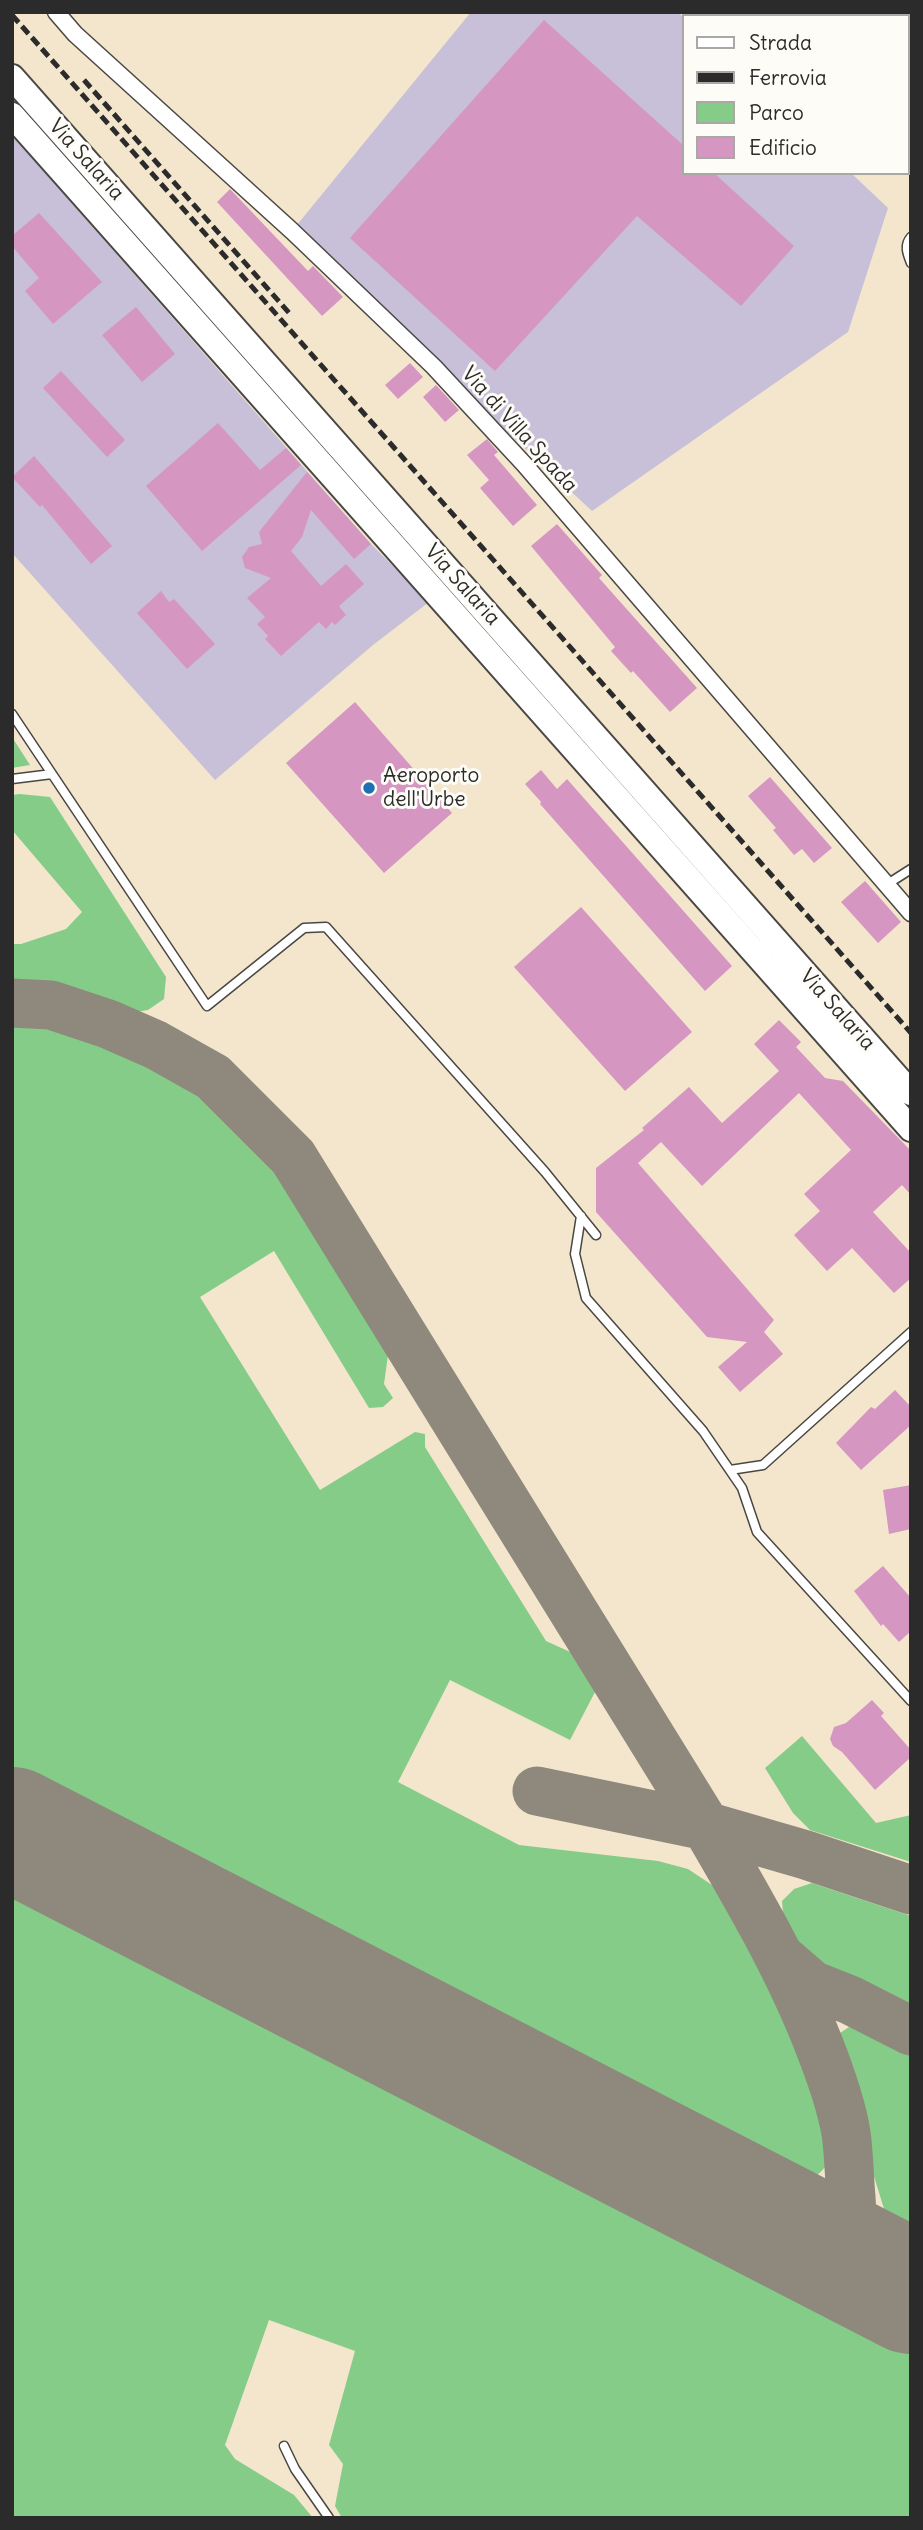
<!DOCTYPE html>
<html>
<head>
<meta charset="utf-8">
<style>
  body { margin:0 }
  #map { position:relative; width:923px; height:2530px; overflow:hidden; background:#f3e6cd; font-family:Delius,sans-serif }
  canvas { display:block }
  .frame { position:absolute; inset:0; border:14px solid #2b2b2b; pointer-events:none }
  .legend { position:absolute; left:682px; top:14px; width:228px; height:161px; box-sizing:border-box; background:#fdfcf7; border:2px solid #a9a8a5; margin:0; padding:9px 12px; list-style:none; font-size:21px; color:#2b2b2b }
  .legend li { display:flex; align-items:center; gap:14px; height:35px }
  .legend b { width:35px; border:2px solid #a9a8a5 }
</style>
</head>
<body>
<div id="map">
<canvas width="923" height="2530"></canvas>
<div class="frame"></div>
<ul class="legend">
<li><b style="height:9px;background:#fff"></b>Strada</li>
<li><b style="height:9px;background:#2b2b2b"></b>Ferrovia</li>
<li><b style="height:19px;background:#84cc88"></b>Parco</li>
<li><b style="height:19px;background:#d597c2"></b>Edificio</li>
</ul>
</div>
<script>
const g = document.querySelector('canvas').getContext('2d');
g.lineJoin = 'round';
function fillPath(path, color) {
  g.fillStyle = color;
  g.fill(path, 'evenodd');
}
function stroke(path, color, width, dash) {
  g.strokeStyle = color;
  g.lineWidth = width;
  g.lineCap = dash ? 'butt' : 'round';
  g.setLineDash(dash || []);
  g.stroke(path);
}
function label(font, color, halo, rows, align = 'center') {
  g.font = font + ' Delius,sans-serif';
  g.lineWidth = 6;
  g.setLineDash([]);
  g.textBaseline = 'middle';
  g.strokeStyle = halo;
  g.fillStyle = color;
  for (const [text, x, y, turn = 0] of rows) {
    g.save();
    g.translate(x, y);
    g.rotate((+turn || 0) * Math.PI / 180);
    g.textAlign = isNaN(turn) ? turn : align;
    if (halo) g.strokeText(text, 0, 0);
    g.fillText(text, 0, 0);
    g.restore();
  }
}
const industrial = new Path2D(`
  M471,12H678L683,17V173H851L888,208L848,332L592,511L292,231Z
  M12,135L371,544L429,602L373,645L215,780L12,553Z`);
const green = new Path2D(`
  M12,737L30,765L12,768Z
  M20,794L50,797L166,977L164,999L148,1010L130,1013L28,987H12V944H21L66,929L82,912L12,830V795Z
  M12,1022L66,1028L113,1045L187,1083L237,1128L284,1182L389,1348L384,1384L393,1398L383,1407L369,1408L274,1251L200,1297L320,1490L415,1432L425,1434V1447L546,1641L579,1656L595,1692L570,1740L450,1680L398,1782L519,1845L658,1861L688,1869L721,1891L763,1955L808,2063L827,2135L830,2161C819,2175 811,2183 793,2187L12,1785Z
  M802,1736L876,1823L911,1815V1862L810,1830L793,1813L765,1768Z
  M812,1883L911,1916V2011L798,1953L784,1926L782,1901L794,1889Z
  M12,1884L911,2344V2518H342L335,2506L343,2464L329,2445L355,2351L269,2320L225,2445L235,2459L294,2495L313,2518H12Z
  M849,2027L864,2029L911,2053V2245L892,2235L835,2049L840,2033Z`);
const taxiway = new Path2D(`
  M12,1003L51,1005L108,1024L156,1045L213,1077L293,1157L706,1826C748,1898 789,1968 819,2045C830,2073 841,2103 846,2133C849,2153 849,2176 851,2197C828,2221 817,2228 784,2228
  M537,1791L706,1826L806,1855L911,1890
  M782,1959L812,1985L850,2000L911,2031
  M851,2197C852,2236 861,2254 890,2281`);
const runway = new Path2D(`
  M12,1829L911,2292`);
const building = new Path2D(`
  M544,20L683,145V173H714L794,246L741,306L637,216L495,371L350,238Z
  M230,189L308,271L313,266L343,297L322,316L217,202Z
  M39,213L102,282L53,324L25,291L39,278L12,246V236Z
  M136,307L175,354L142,382L102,335Z
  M410,363L423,377L398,399L385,385Z
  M61,371L125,440L107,457L43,388Z
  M436,385L459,410L445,422L423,397Z
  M218,423L260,470L286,448L301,465L202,551L146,486Z
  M487,439L498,452L494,455L537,505L513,526L480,488L489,480L467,455Z
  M34,456L112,546L91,564L42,505L40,507L12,477Z
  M307,472L371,544L354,559L311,510L302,537L291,551L321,586L346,564L364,584L339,606L346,615L335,625L332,622L326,629L319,622L281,656L265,639L268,636L257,624L265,617L247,598L271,578L245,568L242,557L249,547L262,544L259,532Z
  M557,524L602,575L599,578L697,688L670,712L633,671L631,673L611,651L615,647L531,546Z
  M161,591L169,602L174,599L215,644L187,669L137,613Z
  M355,702L452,813L384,873L286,763Z
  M541,770L557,789L567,779L732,966L705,991L540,804L541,802L525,784Z
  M770,777L832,848L814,863L802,849L794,855L773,830L776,828L748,796Z
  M865,881L901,922L878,943L841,902Z
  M581,907L692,1032L625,1091L514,967Z
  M779,1020L801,1042L796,1047L825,1078L843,1081L911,1151V1195L902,1185L873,1212L911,1253V1278L894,1293L852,1248L827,1271L794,1235L820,1211L804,1194L851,1150L799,1093L702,1186L661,1142L638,1163L774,1320L764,1332L783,1354L740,1392L718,1367L747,1342L707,1337L596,1212V1168L644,1130L642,1128L689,1087L722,1123L779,1071L754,1044Z
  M895,1390L911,1407V1425L861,1470L836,1443L871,1407L875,1409Z
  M911,1485V1529L889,1534L883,1490Z
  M883,1566L911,1598V1631L899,1642L883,1624L881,1626L854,1591Z
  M872,1700L884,1713L881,1716L911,1750V1757L875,1790L842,1752L833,1746L830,1739L834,1727L846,1723Z`);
const lane = new Path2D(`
  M911,237C904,245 907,253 911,263
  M12,714L207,1006L304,928L326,927L545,1172L596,1235
  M12,779L52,774
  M886,885L911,869
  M581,1216L575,1254L586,1298L703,1431L742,1488L757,1532L911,1701
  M730,1470L763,1465L911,1332
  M284,2446L295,2469L329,2518`);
const street = new Path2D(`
  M56,12L75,34L292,231L434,367L524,464L911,913`);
const primary = new Path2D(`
  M12,77L911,1093
  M12,115L911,1129`);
const rail = new Path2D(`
  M12,15L911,1033
  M84,80L290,314`);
const markers = [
  [369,788,7,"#1f6fb2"]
];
const streetNames = [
  ["Via Salaria",86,160,48],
  ["Via di Villa Spada",519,430,48],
  ["Via Salaria",462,585,48],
  ["Via Salaria",837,1010,48]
];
const poiNames = [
  ["Aeroporto",383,776],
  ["dell'Urbe",383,800]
];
fillPath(industrial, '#c8bfd8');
fillPath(green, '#84cc88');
stroke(taxiway, '#8f887c', 49);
stroke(runway, '#8f887c', 124);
fillPath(building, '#d597c2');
stroke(lane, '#494743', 11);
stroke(street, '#494743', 19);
stroke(primary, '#494743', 28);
stroke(lane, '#fff', 8);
stroke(street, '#fff', 16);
stroke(primary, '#fff', 24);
stroke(rail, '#2b2b2b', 5, [10, 5]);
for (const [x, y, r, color] of markers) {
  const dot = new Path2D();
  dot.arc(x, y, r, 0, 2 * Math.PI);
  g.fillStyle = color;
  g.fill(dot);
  stroke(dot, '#fdfcf7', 2.5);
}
label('21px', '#2b2b2b', '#fdfcf7', streetNames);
label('21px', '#2b2b2b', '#fdfcf7', poiNames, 'left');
</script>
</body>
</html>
